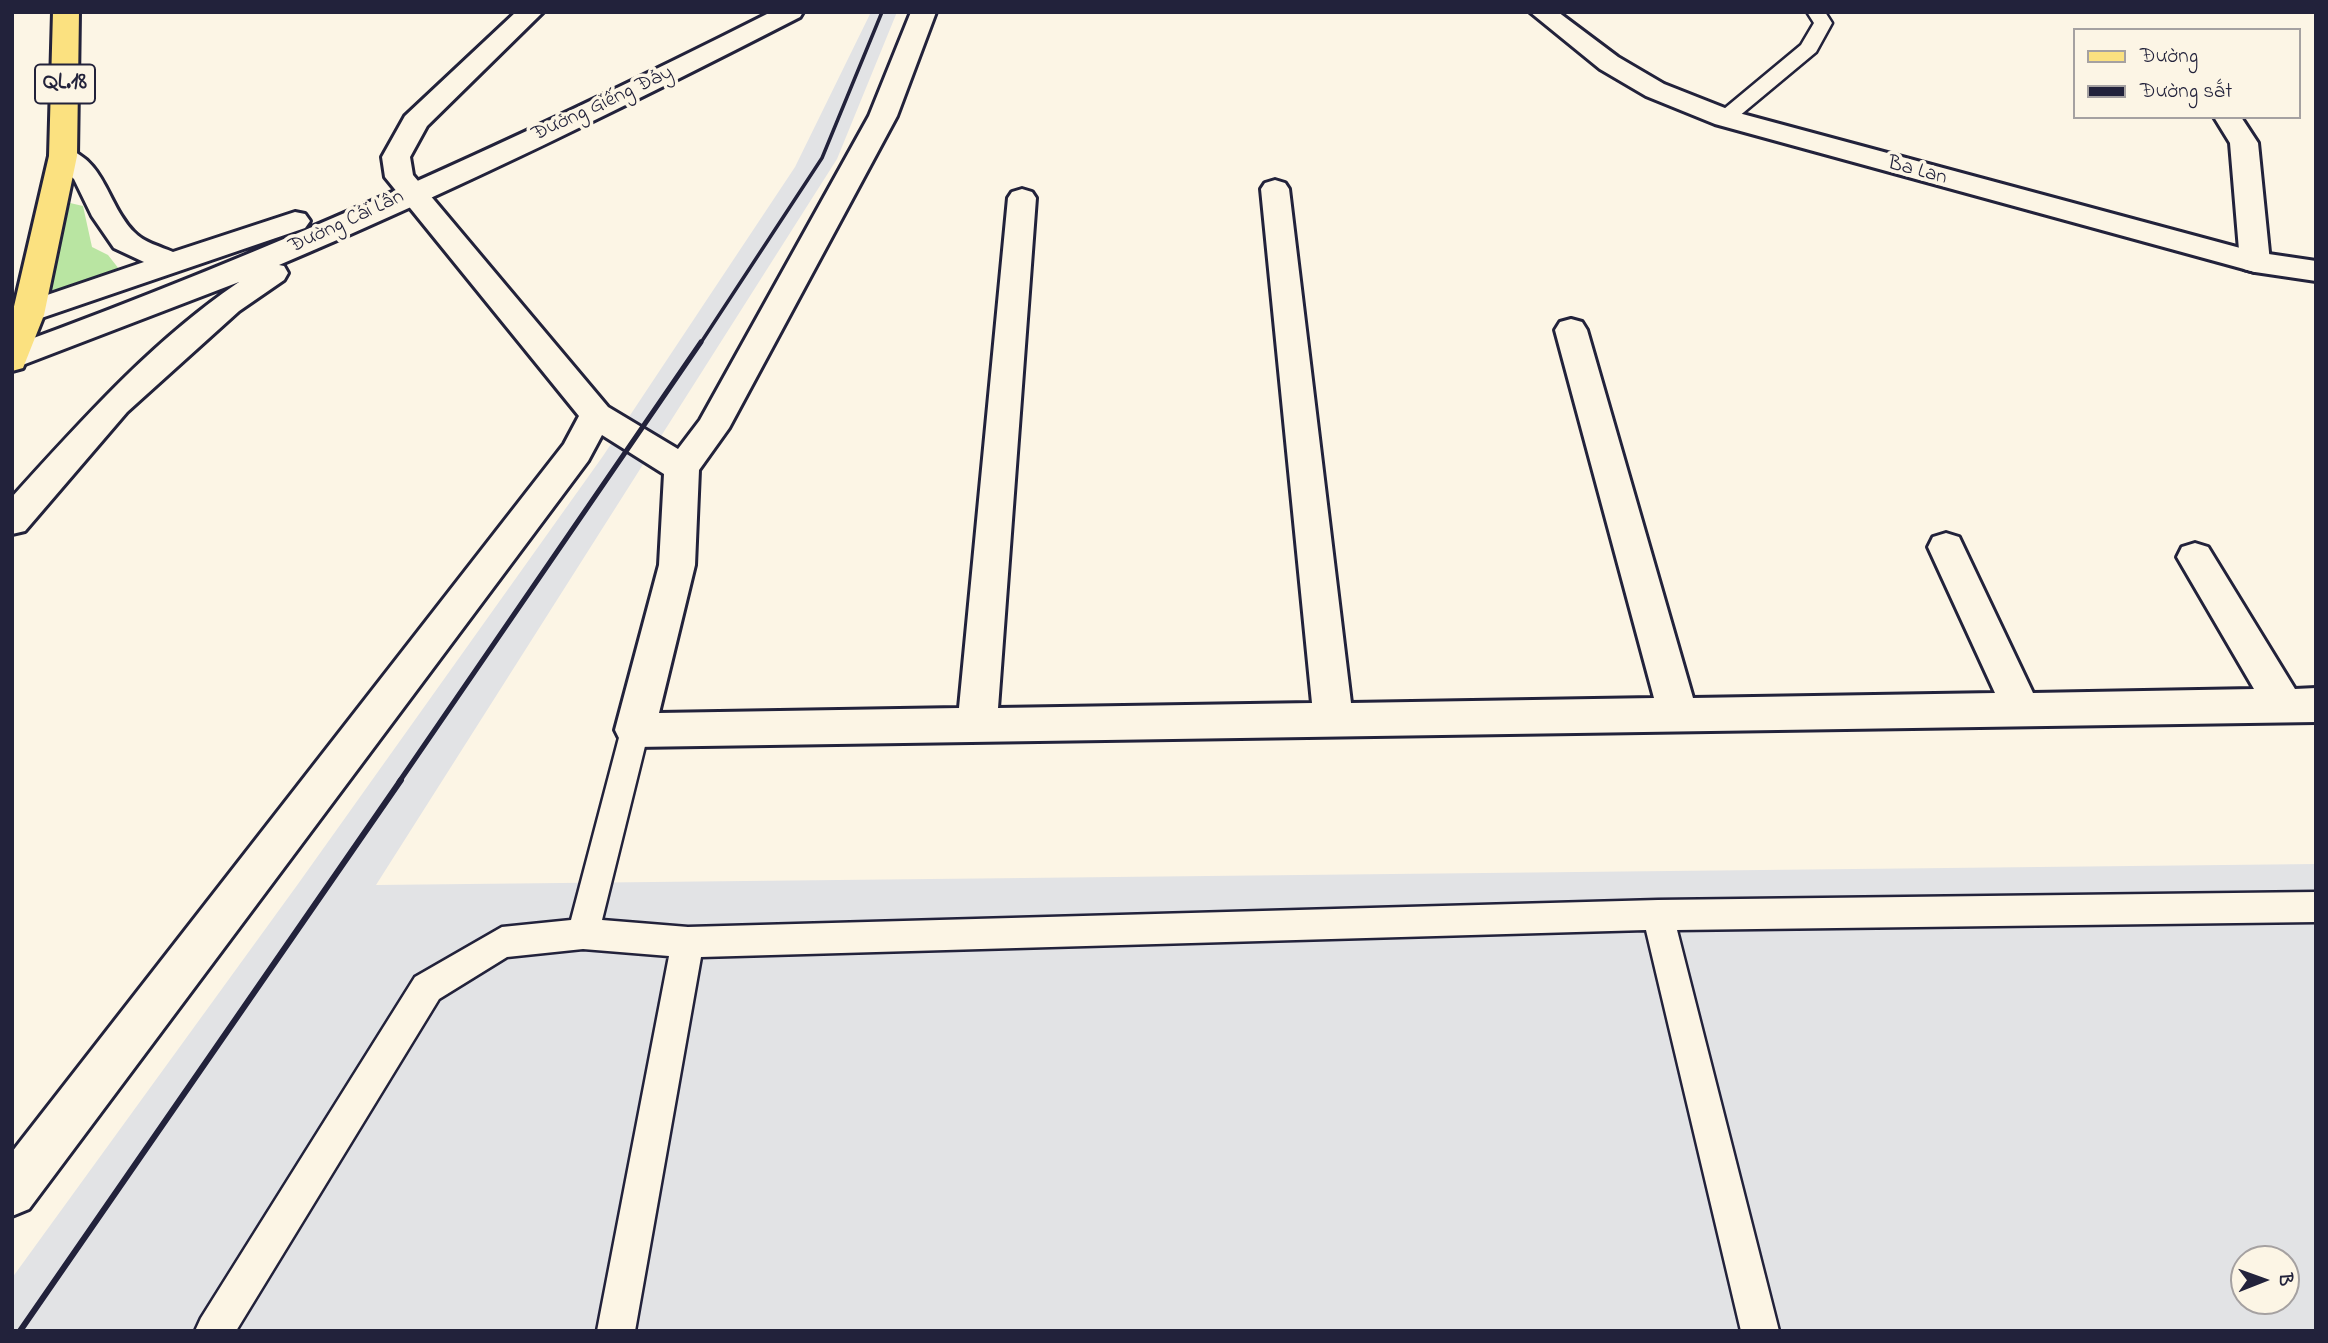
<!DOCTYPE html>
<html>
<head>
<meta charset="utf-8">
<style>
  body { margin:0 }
  #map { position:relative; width:2328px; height:1343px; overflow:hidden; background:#fcf5e5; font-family:"Indie Flower",sans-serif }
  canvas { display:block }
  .frame { position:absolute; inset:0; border:14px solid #22223b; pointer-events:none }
  .legend { position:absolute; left:2073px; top:28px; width:228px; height:91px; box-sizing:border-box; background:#fcf5e5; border:2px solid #a5a1a1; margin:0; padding:9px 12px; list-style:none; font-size:21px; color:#22223b }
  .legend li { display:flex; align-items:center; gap:14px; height:35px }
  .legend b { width:35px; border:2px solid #a5a1a1 }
  .north { position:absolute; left:2230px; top:1245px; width:70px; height:70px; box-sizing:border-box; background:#fcf5e5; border:2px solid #a5a1a1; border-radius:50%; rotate:89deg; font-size:19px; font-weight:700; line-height:28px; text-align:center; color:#22223b }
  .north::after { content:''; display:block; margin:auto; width:24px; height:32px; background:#22223b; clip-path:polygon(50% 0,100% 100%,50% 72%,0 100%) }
</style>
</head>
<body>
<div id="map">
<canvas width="2328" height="1343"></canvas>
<div class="frame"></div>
<ul class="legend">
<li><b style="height:9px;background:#fbe180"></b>Đường</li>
<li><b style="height:9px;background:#22223b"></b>Đường sắt</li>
</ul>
<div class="north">B</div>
</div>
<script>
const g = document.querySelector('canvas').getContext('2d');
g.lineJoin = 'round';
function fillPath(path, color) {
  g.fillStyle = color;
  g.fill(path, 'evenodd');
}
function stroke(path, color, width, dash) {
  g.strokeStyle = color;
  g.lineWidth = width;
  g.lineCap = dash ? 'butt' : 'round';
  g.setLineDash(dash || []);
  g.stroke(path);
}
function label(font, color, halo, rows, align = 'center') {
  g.font = font + ' "Indie Flower",sans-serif';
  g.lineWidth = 7;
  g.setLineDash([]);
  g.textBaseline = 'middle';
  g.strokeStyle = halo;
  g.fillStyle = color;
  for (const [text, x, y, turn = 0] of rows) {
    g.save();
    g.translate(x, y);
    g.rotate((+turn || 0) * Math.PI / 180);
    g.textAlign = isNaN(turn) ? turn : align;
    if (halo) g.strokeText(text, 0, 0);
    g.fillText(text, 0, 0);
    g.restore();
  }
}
const built = new Path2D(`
  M871,12H897L837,159L376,885L2316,864V1331H12V1278L298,884L603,456L795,167ZM2244,1259H2286V1301H2244Z`);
const green = new Path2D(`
  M70,203L83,206L92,247L108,255L119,269L58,294L50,289Z`);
const lane = new Path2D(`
  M1807,12H1825L1832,23L1816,52L1732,122H1718L1715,118L1718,114L1801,45L1814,23Z
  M635,718L645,721L649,730L602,920L688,927L1658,900L2316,892V922L1677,930L1779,1331H1741L1646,930L701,957L635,1331H597L669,956L583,949L507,957L439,999L236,1331H195L201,1318L415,977L502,927L571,920L621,730L625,721Z`);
const street = new Path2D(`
  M516,12H543L427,126L410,157L413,175L608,407L678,449L700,420L869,116L911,12H936L897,116L729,428L699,470L695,565L659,713L959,708L1008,198L1012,192L1022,189L1032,192L1036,198L998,708L1312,703L1261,189L1265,183L1275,180L1285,183L1289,189L1351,703L1654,698L1555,330L1560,322L1571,319L1582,322L1587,330L1693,698L1995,693L1928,547L1933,537L1946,533L1959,537L2033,693L2254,689L2177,557L2182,547L2195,543L2208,547L2295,689L2316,688V722L635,747L621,742L615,730L659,565L664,474L602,435L588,461L29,1209L12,1216V1152L564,444L579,416L385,177L382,157L405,116Z
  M2214,117H2241L2258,143L2270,262L2266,269L2255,272L2244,269L2240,262L2230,143Z`);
const secondary = new Path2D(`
  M771,12H803L800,17C629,105 456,190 279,265L284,266L288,273L284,280L239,311L127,412L25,531L12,534V497C82,420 152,341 239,282L12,369V346C273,251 524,137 771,12Z
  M1530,12H1558L1618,57L1664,84L1735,112L2255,252L2316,261V281L2255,272L1715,124L1646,96L1600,69Z
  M63,148C105,158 107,205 134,232C143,242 161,247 173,252L295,212L305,214L310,221L305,228L12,328V307L144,262L114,248L92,216L74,179L49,156L53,150Z`);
const primary = new Path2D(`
  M53,12H79L77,156L44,315L23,368L12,371V315L49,156Z`);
const railFar2 = new Path2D(`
  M700,344L822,158L882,12`);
const railFar1 = new Path2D(`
  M399,782L701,342`);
const rail = new Path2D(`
  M20,1331L401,780`);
const farStreetnames = [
  ["Đường Giếng Đáy",603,105,-25],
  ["Ba Lan",1917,172,15],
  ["Đường Cái Lân",347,223,-25]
];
const shields = [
  [65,84,60]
];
const shieldNames = [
  ["QL.18",65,84]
];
fillPath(built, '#e2e3e5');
fillPath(green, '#b9e5a2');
stroke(lane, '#22223b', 5);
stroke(street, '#22223b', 6);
stroke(secondary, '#22223b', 6);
stroke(primary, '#22223b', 6);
fillPath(lane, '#fcf5e5');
fillPath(street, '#fcf5e5');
fillPath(secondary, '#fcf5e5');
fillPath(primary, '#fbe180');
stroke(railFar2, '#22223b', 3.5);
stroke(railFar1, '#22223b', 5);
stroke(rail, '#22223b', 6);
label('21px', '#22223b', '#fcf5e5', farStreetnames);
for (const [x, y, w] of shields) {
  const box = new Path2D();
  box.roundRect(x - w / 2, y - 19.5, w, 39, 5);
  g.fillStyle = '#fcf5e5';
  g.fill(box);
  stroke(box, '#22223b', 2);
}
label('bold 23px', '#22223b', null, shieldNames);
</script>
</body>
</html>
